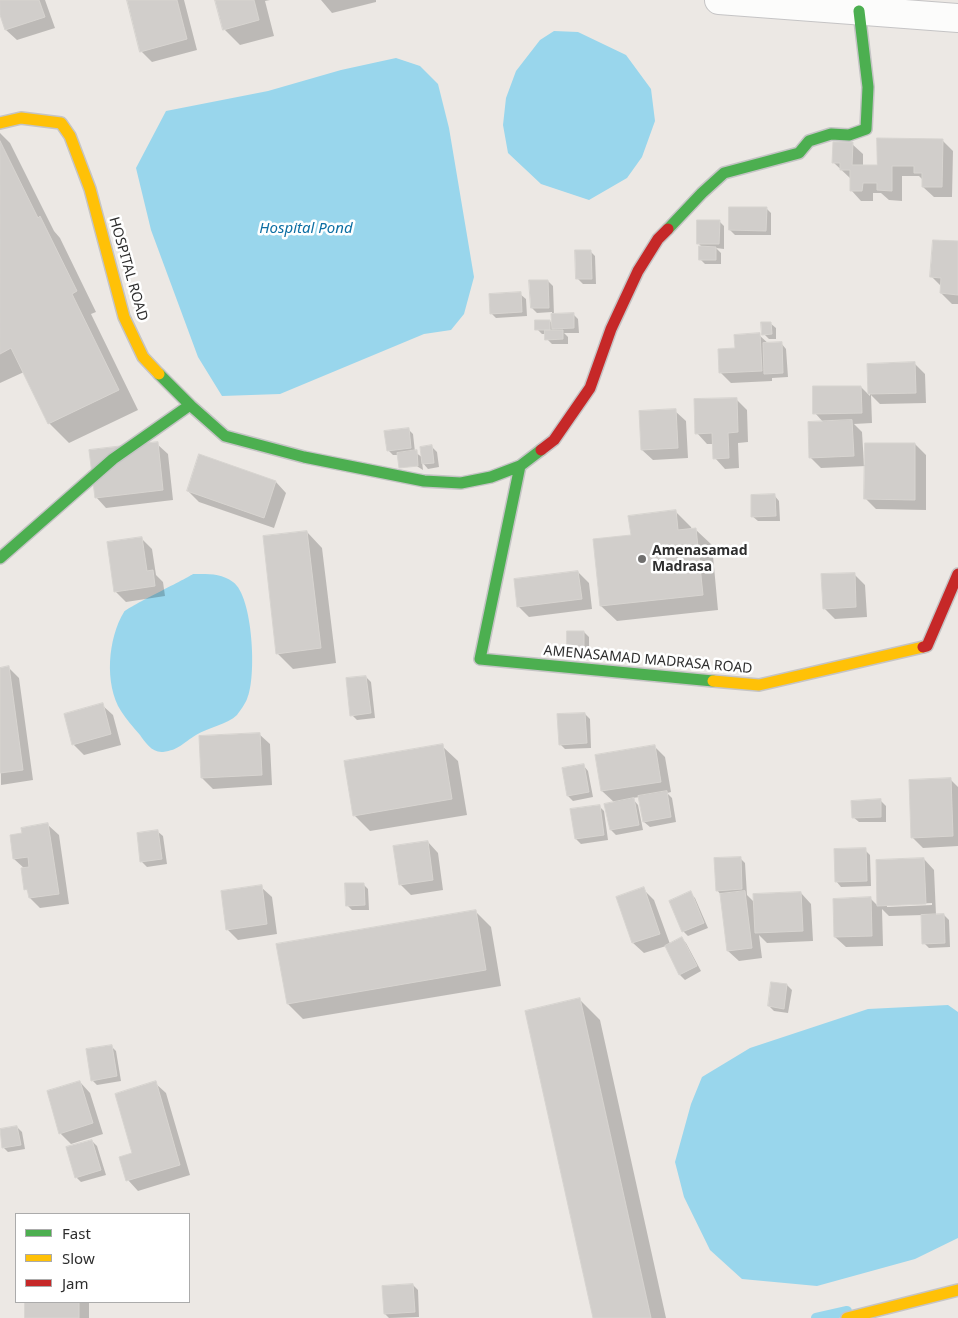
<!DOCTYPE html>
<html>
<head>
<meta charset="utf-8">
<style>
  body { margin:0 }
  #map { position:relative; width:958px; height:1318px; overflow:hidden; background:#ece8e4; font-family:"Noto Sans",sans-serif }
  canvas { display:block }
  .legend { position:absolute; left:15px; top:1213px; width:175px; height:90px; box-sizing:border-box; background:#fff; border:1px solid #ababab; margin:0; padding:6px 9px; list-style:none; font-size:15px; color:#2e2e2e }
  .legend li { display:flex; align-items:center; gap:10px; height:25px }
  .legend b { width:25px; border:1px solid #ababab }
</style>
</head>
<body>
<div id="map">
<canvas width="958" height="1318"></canvas>
<ul class="legend">
<li><b style="height:6px;background:#4caf50"></b>Fast</li>
<li><b style="height:6px;background:#ffc107"></b>Slow</li>
<li><b style="height:6px;background:#c62828"></b>Jam</li>
</ul>
</div>
<script>
const g = document.querySelector('canvas').getContext('2d');
g.lineJoin = 'round';
function fillPath(path, color) {
  g.fillStyle = color;
  g.fill(path, 'evenodd');
}
function stroke(path, color, width, dash) {
  g.strokeStyle = color;
  g.lineWidth = width;
  g.lineCap = dash ? 'butt' : 'round';
  g.setLineDash(dash || []);
  g.stroke(path);
}
function label(font, color, halo, rows, align = 'center') {
  g.font = font + ' "Noto Sans",sans-serif';
  g.lineWidth = 5;
  g.setLineDash([]);
  g.textBaseline = 'middle';
  g.strokeStyle = halo;
  g.fillStyle = color;
  for (const [text, x, y, turn = 0] of rows) {
    g.save();
    g.translate(x, y);
    g.rotate((+turn || 0) * Math.PI / 180);
    g.textAlign = isNaN(turn) ? turn : align;
    if (halo) g.strokeText(text, 0, 0);
    g.fillText(text, 0, 0);
    g.restore();
  }
}
const water = new Path2D(`
  M554,31L578,32L626,55L651,89L655,121L642,157L627,178L589,200L541,184L508,153L503,125L506,98L516,71L540,40Z
  M396,58L420,66L438,84L449,128L474,277L464,314L451,330L424,334L280,394L222,396L198,357L151,230L136,168L166,111L268,91L341,70Z
  M193,574C208,574 221,573 233,582C253,596 257,678 247,699C245,704 240,711 237,715C228,724 207,728 196,735C183,743 179,750 163,752C152,753 145,742 140,735C133,727 126,719 121,711C104,684 108,638 124,612C126,608 184,580 193,574Z
  M948,1005L958,1012V1238L915,1259L817,1286L742,1279L710,1250L684,1197L675,1162L691,1104L702,1077L750,1048L868,1009Z`);
const shadow = new Path2D(`
  M0,0H45L55,28L17,40L6,30L0,11Z
  M128,0H184L197,50L152,62L141,51Z
  M216,0H270L265,1L274,36L240,45L224,29Z
  M321,0H376V2L332,13Z
  M0,133L10,143L54,231L60,238L96,312L91,314L138,410L69,443L49,423L24,372L0,383Z
  M943,141L953,151L952,197H934L923,187V180L919,176H902V201L889,200L881,193H873V201H861L851,190V179L833,162L852,144L863,154V166H878Z
  M766,208L771,213V235H735L730,230Z
  M719,221L724,226V249L716,248L721,253V264H705L700,259L703,248L698,243Z
  M958,243V304H952L941,293L942,287L931,276Z
  M590,251L595,256L596,284H583L578,279Z
  M548,281L553,286L554,315L573,314L578,319L579,333H564L568,337V344H552L547,339V334H542L537,329L550,321L553,325L552,312L537,313L532,308Z
  M520,294L526,299L527,316L496,318L491,313Z
  M770,323L776,328V339H769L764,334Z
  M759,335L769,344L781,343L786,349L788,377L772,378V381L731,383L721,373L737,349Z
  M914,363L925,374L926,403L880,404L871,395L872,423L854,424L862,432L864,465L915,444L926,455V510L876,509L866,499V466L821,468L810,457L824,423L815,413L861,387L870,396L868,365Z
  M736,399L747,410L748,442L738,443L739,468L725,469L715,458L714,444H707L697,433Z
  M675,411L686,421L688,458L653,460L642,450Z
  M408,429L413,434L415,452L423,458L432,447L437,452L439,467L428,469L422,462L423,470L399,455H393L388,450Z
  M157,444L168,454L173,500L106,508L96,497Z
  M200,455L276,482L286,493L274,528L199,502L188,491Z
  M774,495L779,501L780,521H758L752,516Z
  M676,512L691,527L692,530H696L712,545L718,610L617,621L601,606L632,536Z
  M307,532L322,548L336,663L293,669L277,653Z
  M141,538L152,549L156,575L163,582L165,596L126,602L115,591Z
  M578,572L589,583L592,609L529,617L518,606Z
  M854,574L865,585L867,617L835,619L824,608Z
  M584,632L589,637V658H574L568,653Z
  M9,668L19,678L33,780L1,785L0,669Z
  M366,677L371,682L375,718L357,720L352,715Z
  M102,705L113,715L121,745L84,755L73,744Z
  M585,714L590,719L591,748L565,749L560,744Z
  M259,734L270,744L272,785L213,789L202,778Z
  M442,746L458,761L467,815L370,831L354,815Z
  M655,747L665,757L671,792L667,793L672,798L676,822L650,827L644,822L640,797L632,798L638,805L643,830L616,835L611,830L615,803L602,791Z
  M583,765L588,771L593,797L573,801L568,796Z
  M951,780L958,787V846L923,848L912,837Z
  M880,800L886,806V822H859L853,817Z
  M599,806L604,811L608,840L581,844L576,839Z
  M48,825L59,835L69,904L40,908L30,898L29,893L26,889L25,869L14,859Z
  M157,831L163,836L167,864L147,867L142,862Z
  M428,842L438,853L443,890L411,895L400,884Z
  M865,850L870,855L871,886L841,887L836,881Z
  M740,858L745,863L747,895L755,903L801,893L811,904L813,941L767,943L759,935L762,958L739,961L728,951L721,895L717,890Z
  M924,859L934,870L936,915H944L949,920L950,947L929,948L924,943L923,915L889,916L882,909L883,946L846,947L835,937L871,899L878,906L877,861ZM932,903V905L887,907V905Z
  M363,884L368,889L369,910H352L347,905Z
  M261,887L272,897L277,934L238,940L227,929Z
  M643,889L654,900L670,944L681,938L686,943L701,971L685,980L680,975L666,946L644,953L633,943Z
  M690,893L695,898L708,928L688,936L683,931Z
  M475,911L491,927L501,986L303,1019L288,1004Z
  M787,985L792,990L788,1013L774,1011L769,1006Z
  M580,1000L600,1020L666,1318H594Z
  M111,1046L116,1051L121,1081L97,1085L92,1080Z
  M80,1082L90,1093L103,1134L71,1144L60,1133Z
  M155,1083L166,1093L190,1175L138,1191L128,1180Z
  M17,1127L22,1132L25,1149L8,1152L3,1147Z
  M92,1141L97,1146L106,1175L81,1182L76,1177Z
  M413,1285L418,1290L419,1317L389,1318L385,1314Z
  M26,1302H89V1318H27Z`);
const stream = new Path2D(`
  M816,1318L847,1311`);
const building = new Path2D(`
  M0,0H39L45,17L5,30L0,15Z
  M127,0H177L187,39L140,52Z
  M215,0H254L259,20L223,30Z
  M877,138L943,139L942,187H922V173H914V166H892V191L877,190V183H863L862,191H850V170H840V163H832L833,142H853L852,165H877Z
  M0,141L38,218L40,216L77,291L72,294L119,390L48,424L11,348L0,354Z
  M729,207H767L766,231L729,230Z
  M697,220H720L719,244H697Z
  M933,240L958,241V295L940,293L941,278L930,277Z
  M699,246L716,247V260H699Z
  M575,250H591L592,279H576Z
  M529,280H548L549,308H531Z
  M521,292L522,312L490,314L489,294Z
  M574,313V328L552,329L551,314Z
  M535,320H550V330H535Z
  M761,322H771L772,334L762,335Z
  M545,330H563V339L545,340Z
  M760,333L762,371L719,373L718,349L735,348L734,335Z
  M782,342L783,373L764,374L763,343Z
  M915,362L916,393L868,394L867,364Z
  M813,386H861L862,413L813,414Z
  M737,398L738,432L728,433L729,458L713,459L712,433L695,434L694,399Z
  M676,409L678,448L641,450L639,411Z
  M852,420L854,456L809,458L808,422Z
  M409,428L411,448L387,451L384,431Z
  M158,442L163,490L95,498L89,450Z
  M865,443H915V500L864,499Z
  M432,445L434,463L422,464L420,447Z
  M417,450L418,466L399,468L397,453Z
  M199,454L276,481L264,518L187,491Z
  M775,494L776,516L751,517V495Z
  M676,510L678,530L696,528L703,595L600,606L593,539L631,535L628,516Z
  M307,531L321,648L276,654L263,536Z
  M142,537L147,571L153,570L155,586L114,592L107,542Z
  M578,571L582,599L517,607L514,579Z
  M855,573L856,607L823,609L821,574Z
  M567,631H584V654L567,653Z
  M9,666L23,770L0,773V668Z
  M366,676L371,713L350,716L346,678Z
  M103,703L111,734L72,745L64,714Z
  M585,713L587,743L559,745L557,714Z
  M260,733L262,775L201,778L199,736Z
  M443,744L452,799L353,816L344,761Z
  M655,745L661,782L601,791L595,755Z
  M584,764L589,792L567,796L562,768Z
  M951,778L953,836L911,838L909,780Z
  M667,791L671,817L643,822L638,796Z
  M634,798L639,825L610,830L604,804Z
  M881,799V817L852,818L851,801Z
  M600,805L604,835L575,839L570,809Z
  M48,823L59,894L29,898L27,889L24,890L21,868L29,867L28,857L13,859L10,835L22,833L21,828Z
  M158,830L162,859L140,862L137,833Z
  M428,841L433,880L399,885L393,846Z
  M866,848L867,881L835,882L834,849Z
  M741,857L742,889L716,891L714,858Z
  M924,858L926,904L877,906L876,860Z
  M345,883H364L365,905L346,906Z
  M262,885L267,924L226,930L221,891Z
  M644,887L660,934L632,943L616,897Z
  M691,891L704,923L682,932L669,901Z
  M745,891L752,948L727,951L720,894Z
  M801,892L803,931L755,933L753,894Z
  M871,897L872,936L834,937L833,899Z
  M476,910L486,970L287,1004L276,944Z
  M944,914L945,943L922,944L921,915Z
  M682,937L697,966L679,975L665,946Z
  M771,982L787,984L784,1009L768,1006Z
  M580,998L651,1318H593L525,1011Z
  M112,1045L117,1076L91,1081L86,1049Z
  M80,1081L93,1123L59,1134L47,1091Z
  M156,1081L180,1165L126,1181L119,1157L132,1153L115,1094Z
  M17,1126L21,1145L2,1148L0,1129Z
  M92,1140L101,1170L75,1178L66,1147Z
  M413,1284L415,1312L384,1314L382,1286Z
  M25,1302H79V1318H25Z`);
const street = new Path2D(`
  M719,0L958,18`);
const fast = new Path2D(`
  M668,229L702,193L724,173L799,153L809,141L831,134L849,135L866,129L868,87L859,11
  M190,405L225,436L304,457L424,481L461,483L491,477L520,466L541,450
  M520,466L480,659L713,681
  M0,558L113,459L190,405L159,374`);
const slow = new Path2D(`
  M0,123L21,118L61,123L70,136L90,189L124,317L143,357L159,374
  M713,681L759,685L923,647
  M847,1318L958,1290`);
const jam = new Path2D(`
  M541,450L554,440L590,388L611,329L638,271L658,239L668,229
  M923,647L927,646L958,574`);
const markers = [
  [642,559,5,"#706f6e"]
];
const streetNames = [
  ["HOSPITAL ROAD",128,269,74],
  ["AMENASAMAD MADRASA ROAD",648,660,5]
];
const poiNames = [
  ["Amenasamad",652,551],
  ["Madrasa",652,567]
];
const waterNames = [
  ["Hospital Pond",306,229]
];
fillPath(water, '#99d6ec');
fillPath(shadow, '#0003');
stroke(stream, '#99d6ec', 10);
fillPath(building, '#d1cecb');
stroke(building, '#d7d4d0', 1);
stroke(street, '#c5c4c5', 30);
stroke(fast, '#c5c4c5', 14);
stroke(slow, '#c5c4c5', 14);
stroke(jam, '#c5c4c5', 14);
stroke(street, '#fcfcfb', 28);
stroke(fast, '#4caf50', 11);
stroke(slow, '#ffc107', 11);
stroke(jam, '#c62828', 11);
for (const [x, y, r, color] of markers) {
  const dot = new Path2D();
  dot.arc(x, y, r, 0, 2 * Math.PI);
  g.fillStyle = color;
  g.fill(dot);
  stroke(dot, '#fff', 2);
}
label('14px', '#2e2e2e', '#fff', streetNames);
label('bold 14px', '#2e2e2e', '#fff', poiNames, 'left');
label('italic 15px', '#0d6fa3', '#fff', waterNames);
</script>
</body>
</html>
